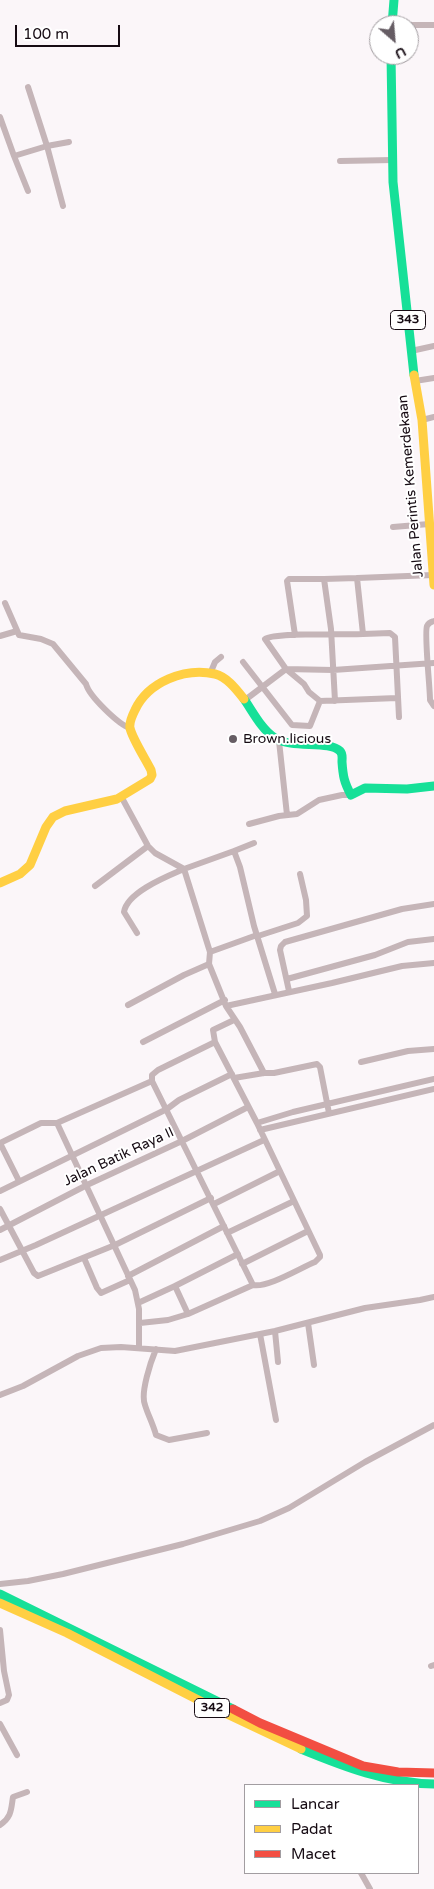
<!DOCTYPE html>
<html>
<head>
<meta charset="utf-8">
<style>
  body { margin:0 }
  #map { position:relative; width:434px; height:1889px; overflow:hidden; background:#fbf6f9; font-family:"Varela Round",sans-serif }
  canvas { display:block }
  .legend { position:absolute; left:244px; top:1784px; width:175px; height:90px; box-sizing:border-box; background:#fff; border:1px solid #a29da1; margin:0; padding:6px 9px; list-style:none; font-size:15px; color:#160b13 }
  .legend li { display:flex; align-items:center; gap:10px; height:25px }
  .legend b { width:25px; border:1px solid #a29da1 }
  .north { position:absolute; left:369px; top:15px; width:50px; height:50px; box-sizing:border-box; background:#fff; border:1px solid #a29da1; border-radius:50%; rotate:153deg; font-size:14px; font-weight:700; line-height:20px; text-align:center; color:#160b13 }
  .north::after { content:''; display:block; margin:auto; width:18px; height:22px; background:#665d64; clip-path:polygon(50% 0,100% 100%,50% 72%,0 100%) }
  .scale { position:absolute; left:15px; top:25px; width:105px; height:22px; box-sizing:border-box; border:2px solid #160b13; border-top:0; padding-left:6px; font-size:15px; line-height:18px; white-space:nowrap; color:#160b13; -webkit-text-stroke:4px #fff; paint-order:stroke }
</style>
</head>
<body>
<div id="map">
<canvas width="434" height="1889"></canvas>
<ul class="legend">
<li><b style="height:6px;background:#16e098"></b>Lancar</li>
<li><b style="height:6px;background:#ffcf43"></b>Padat</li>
<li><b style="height:6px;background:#f24e42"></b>Macet</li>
</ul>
<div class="north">U</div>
<div class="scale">100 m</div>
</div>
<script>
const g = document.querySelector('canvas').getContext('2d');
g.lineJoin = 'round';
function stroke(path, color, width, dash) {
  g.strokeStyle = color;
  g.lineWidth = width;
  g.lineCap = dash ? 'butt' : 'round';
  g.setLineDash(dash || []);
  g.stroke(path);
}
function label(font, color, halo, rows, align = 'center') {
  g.font = font + ' "Varela Round",sans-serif';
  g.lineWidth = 4;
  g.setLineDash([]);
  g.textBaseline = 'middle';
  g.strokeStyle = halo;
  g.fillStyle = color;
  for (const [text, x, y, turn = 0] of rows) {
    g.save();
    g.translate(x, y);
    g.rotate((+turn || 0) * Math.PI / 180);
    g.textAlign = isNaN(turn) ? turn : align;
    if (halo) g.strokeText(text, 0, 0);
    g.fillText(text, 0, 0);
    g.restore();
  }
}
const street = new Path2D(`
  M394,25H434
  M0,117L14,156L47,146L28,87
  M14,156L28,191
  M340,161L393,160
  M63,206L47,146L69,142
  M411,351L434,346
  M415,381L434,378
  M422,420L434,417
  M393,527L429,524
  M357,578L433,575
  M5,603L19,635L41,639L53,644L86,684C89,696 119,725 130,728
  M434,621C431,622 429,622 427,626C424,633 430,687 430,700L434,706
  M363,634C346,635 274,632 265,639L286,669L304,684L309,692L320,701L397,698
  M295,635L287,581L289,579H324
  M0,636L17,631
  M243,662L292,725L310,726L320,701
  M210,674L215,662L221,657
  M245,700L286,669L333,670L434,663
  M335,701L331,629L324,579L357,578L363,634L390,633L395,637L399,717
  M279,741L287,815
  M122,798L148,846L155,853L184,869
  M249,824L279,816L297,814L319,800L342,795H351
  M234,851L254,843
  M95,886L148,846
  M137,933L124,912C127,892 168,876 184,869
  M258,936L298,923L307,916L306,900L300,874
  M210,952L257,935
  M209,964L210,952L184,869L234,851L240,867L254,926L275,994
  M287,979L375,955L408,942L434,939
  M289,991L280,950L281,946L285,942L402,909L434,904
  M128,1005L184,975L209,964L226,1006L332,983L402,966L434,963
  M226,1006L240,1027L264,1073
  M234,1020L213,1030L215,1042L257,1123L320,1255V1257L315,1262C300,1268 268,1288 253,1285L188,1314L175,1286L238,1254
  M143,1042L225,1000
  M215,1042L158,1070L152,1075V1081L253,1285
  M361,1062L408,1051L434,1049
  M234,1078L264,1073H274L317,1064L320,1067L329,1113
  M57,1123L135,1290L139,1309V1348
  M257,1123L293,1112L434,1079
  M260,1130L434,1089
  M0,1143L41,1123H57L152,1081
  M0,1143L19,1181
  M0,1191L167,1109L179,1100L232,1074
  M214,1204L280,1171
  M0,1209L34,1273L38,1276L115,1245L211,1198
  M0,1230L87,1185L182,1141L248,1107
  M227,1233L294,1201
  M84,1258L97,1288L101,1293L130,1280
  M0,1260L36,1245L264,1140
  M242,1264L308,1231
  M128,1276L224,1226
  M138,1303L175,1286
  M140,1323L168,1320L188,1314
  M308,1323L314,1365
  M275,1331L278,1362
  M260,1334L276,1420
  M156,1349C151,1361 140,1393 145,1405C148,1415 153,1424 156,1435L169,1440L207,1433
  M0,1395L23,1386L78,1356L101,1348L121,1347L175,1351L275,1331L365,1308L420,1300L434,1297
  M0,1584L28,1581L63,1574L183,1544L260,1521L289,1508L365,1462L434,1425
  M0,1630L4,1671L9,1695L7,1700L0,1703
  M431,1666L434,1665
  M0,1724L17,1755
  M0,1825C12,1817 11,1809 13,1797L27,1792
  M361,1873L370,1889`);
const fast = new Path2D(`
  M392,25L394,0
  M391,55L393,182L414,375
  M244,699C253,712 262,730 275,738C292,749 329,740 340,751C343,754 342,757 342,762C343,776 344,782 351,795L365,788L407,789L434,786
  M0,1594L233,1709
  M301,1749C345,1767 386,1783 434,1784`);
const slow = new Path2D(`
  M414,375L422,420L434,585
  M0,883L20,874L30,865L46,827L53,817L65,811L117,799L150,779L152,775L151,770C146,760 132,738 130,728C129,723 133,714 135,710C148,682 185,667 215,674C227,677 236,689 244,699
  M0,1603L67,1633L212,1707L301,1749`);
const jam = new Path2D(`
  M233,1709L260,1723L363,1766L398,1772L434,1773`);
const markers = [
  [233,739,5,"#665d64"]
];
const shields = [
  [408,320,35],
  [212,1708,35]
];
const shieldNames = [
  ["343",408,320],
  ["342",212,1708]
];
const streetNames = [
  ["Jalan Perintis Kemerdekaan",411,486,-95],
  ["Jalan Batik Raya II",119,1157,-25]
];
const poiNames = [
  ["Brown.licious",243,739]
];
stroke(street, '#c5b5b8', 6);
stroke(fast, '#16e098', 9);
stroke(slow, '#ffcf43', 9);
stroke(jam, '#f24e42', 9);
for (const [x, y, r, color] of markers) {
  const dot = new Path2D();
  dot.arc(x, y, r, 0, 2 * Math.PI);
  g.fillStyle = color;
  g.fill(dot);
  stroke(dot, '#fff', 2);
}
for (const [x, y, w] of shields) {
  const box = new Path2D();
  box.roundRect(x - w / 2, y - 9.5, w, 19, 4);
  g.fillStyle = '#fff';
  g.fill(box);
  stroke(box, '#160b13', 1);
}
label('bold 12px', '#160b13', null, shieldNames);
label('14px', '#160b13', '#fff', streetNames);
label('14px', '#160b13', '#fff', poiNames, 'left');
</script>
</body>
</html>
